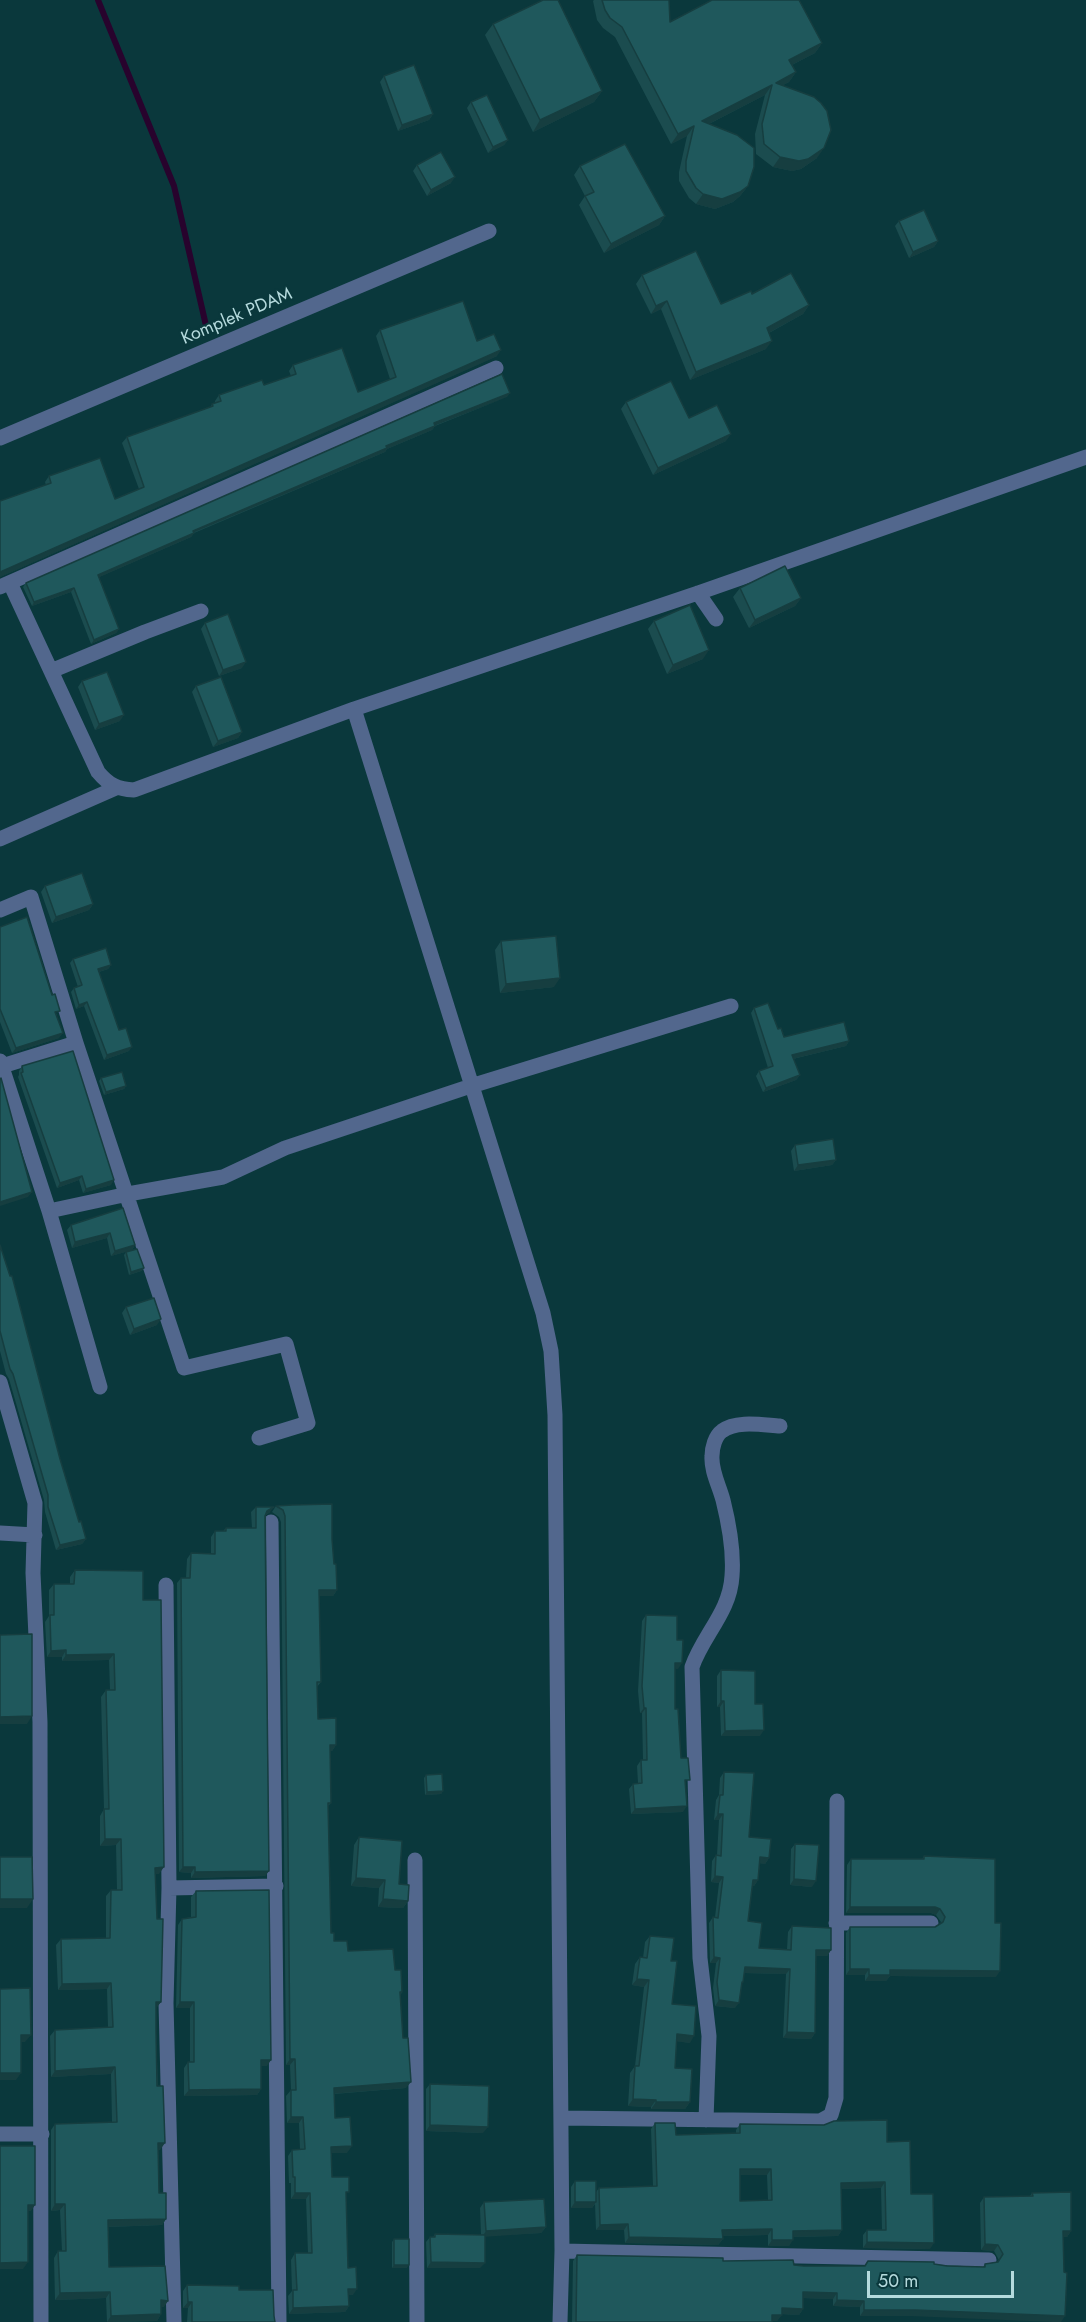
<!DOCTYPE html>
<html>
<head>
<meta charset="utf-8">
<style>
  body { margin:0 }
  #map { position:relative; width:1086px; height:2322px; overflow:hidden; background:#0a383c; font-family:Jost,sans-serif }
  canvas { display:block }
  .scale { position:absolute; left:867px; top:2271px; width:147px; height:27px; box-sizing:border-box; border:3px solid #b5dadd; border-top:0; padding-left:8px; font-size:18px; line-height:21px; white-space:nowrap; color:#b5dadd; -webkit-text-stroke:4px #0a383c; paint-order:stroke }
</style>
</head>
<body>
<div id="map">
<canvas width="1086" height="2322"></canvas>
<div class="scale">50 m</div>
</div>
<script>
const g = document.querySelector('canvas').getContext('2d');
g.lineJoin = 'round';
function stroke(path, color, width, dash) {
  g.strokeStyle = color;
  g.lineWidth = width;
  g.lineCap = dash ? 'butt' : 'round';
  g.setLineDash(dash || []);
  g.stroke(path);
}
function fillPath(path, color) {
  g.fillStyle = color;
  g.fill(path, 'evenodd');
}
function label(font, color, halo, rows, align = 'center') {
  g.font = font + ' Jost,sans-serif';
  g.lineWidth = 4.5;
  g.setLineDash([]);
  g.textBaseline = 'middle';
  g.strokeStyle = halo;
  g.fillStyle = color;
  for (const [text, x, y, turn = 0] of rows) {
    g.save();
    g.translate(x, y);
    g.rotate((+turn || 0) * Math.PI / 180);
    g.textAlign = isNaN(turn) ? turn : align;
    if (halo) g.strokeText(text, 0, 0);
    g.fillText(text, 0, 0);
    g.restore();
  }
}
const stream = new Path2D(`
  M98,0L174,186L207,330`);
const street = new Path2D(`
  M0,438L489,231
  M10,583L98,772C109,785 117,789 134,790L354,709
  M0,587L496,368
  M698,593L716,619
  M51,671L145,632L201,611
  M0,839L116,788
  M0,910L31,897L76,1043L184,1368L286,1344L308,1423L259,1438
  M0,1061L49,1211L128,1194L223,1177L285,1148L471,1086L731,1006
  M2,1066L76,1043
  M49,1211L100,1387
  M0,1382L35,1503L33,1573L40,1722L41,2322
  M271,1522L279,2322
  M0,1533L35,1535
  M166,1585L169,1888L166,2003L174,2322
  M415,1860L417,2322
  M169,1888L276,1886
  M836,1923H931
  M561,2118L820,2121L831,2115L836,2098L837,1801
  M706,2120L709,2036L700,1958L692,1667C703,1635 730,1612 732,1576C734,1551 729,1524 723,1500C719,1485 711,1471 712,1456C712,1448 715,1436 722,1431C736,1420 763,1425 780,1426
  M0,2134H42
  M562,2251L555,1415L551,1351L543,1313L354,709L698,593L1086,457
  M560,2322L562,2251L989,2260`);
const wall = new Path2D(`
  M594,0H669L670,22L711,1L822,43L815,53L792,65L796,72L789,82L783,85L817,158L801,169L792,171L773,167L756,154L755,134L765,95L709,124L748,186L740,196L733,202L715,209L696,204L689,198L679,181V172L687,136L671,144L615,37L603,28L597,20L593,1Z
  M493,24L602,91L594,102L533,132L485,35Z
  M384,76L433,114L429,120L398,131L380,82Z
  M471,102L508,140L504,145L488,153L467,108Z
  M417,165L451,183L427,196L413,171Z
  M580,166L665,216L659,225L604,253L579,205L585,196L574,175Z
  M899,221L938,241L934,247L909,258L895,226Z
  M642,275L721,304L752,294L809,305L803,314L769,333L766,349L690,380L661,309L651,314L636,284Z
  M380,330L477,341L497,356L0,577L46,485L45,482L49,476L115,499L139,489L122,443L127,437L210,408L212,404L215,403V401L219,395L264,385L291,376L289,371L293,365L358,392L390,379L376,336Z
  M507,397L435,426L432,430L387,449L385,452L194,533L191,537L99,577L119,629L116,633L91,644L71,592L32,606L23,587L26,583Z
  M626,402L689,418L726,441L653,475L621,409Z
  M740,588L801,598L795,606L749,628L733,597Z
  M654,621L703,659L667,674L648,629Z
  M205,623L242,668L219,676L201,629Z
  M82,681L120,721L95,730L78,687Z
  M196,686L242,732L238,738L213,747L192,692Z
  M45,886L93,904L89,910L52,923L41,892Z
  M0,927L57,1015L56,1016L59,1038L12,1053L0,1022Z
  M501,941L554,987L500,993L495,950Z
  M73,959L111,965L108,969L99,972L119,1030L129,1051L104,1060L84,1006L76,1009L71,992L74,988L78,987L70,963Z
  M754,1008L778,1029L784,1037L849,1041L846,1046L793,1059L800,1075L796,1080L763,1092L756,1076L759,1071L768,1068L751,1013Z
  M22,1066L111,1185L83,1193L79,1180L57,1188L18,1077L19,1075V1071Z
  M101,1078L126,1086L124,1089L104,1095L99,1081Z
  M795,1145L836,1160L832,1165L794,1171L791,1151Z
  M123,1208L135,1245L132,1250L111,1256L107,1238L72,1248L67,1230L71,1225Z
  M0,1245L60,1459L79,1522L86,1539L82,1544L56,1550L45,1512L44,1500L9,1379L6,1374L0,1351Z
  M126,1252L144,1268L141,1271L129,1275L124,1255Z
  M126,1307L157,1325L130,1335L122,1313Z
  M276,1506L332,1539L334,1564L337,1590L333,1596H319L321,1682L317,1687L318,1719L336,1745L332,1751H330L331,1803L328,1806L331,1933L334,1941L348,1951L395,1970L402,1992L400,1996L406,2088L334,2094L335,2118L347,2153H331L332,2177L346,2196L348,2268L353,2295H349V2306L345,2312L289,2314L288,2296L292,2291L291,2260L295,2253H308L306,2199H291V2183H289L288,2156L292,2150H300L299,2123H287L286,2096L291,2090L290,2065H286L281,1522L279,1517L272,1512Z
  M256,1507L270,1512L266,1515L269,1871L265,1876L191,1878V1873L179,1872L177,1583L181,1578H186L187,1559L191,1553L211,1554V1537L215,1531H223L226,1528H252L251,1512Z
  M75,1570L143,1600L159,1874H155L161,2002L156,2008V2031L160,2150H158L159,2193L166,2219L162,2225L108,2227L109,2267L164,2307H161V2314L157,2321L107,2322L106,2298L55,2300L54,2258L58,2251H62L60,2210L51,2211V2130L55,2124L112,2122L111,2074L51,2077L50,2036L55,2030L108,2027L107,1989L58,1990L56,1945L61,1939L106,1938V1896L111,1890H117L116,1845L100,1846V1816L104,1809L101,1697L106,1690H110L109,1660L62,1661V1657H47L45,1622L49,1616V1590L54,1584H70V1577Z
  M646,1615L677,1640L678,1669L675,1668V1709L681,1758L686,1785L683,1812L631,1814L629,1789L633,1784L638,1783L637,1766L641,1760H643L642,1713H640L638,1691L642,1621Z
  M721,1670L755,1704L760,1736H721L720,1707H717V1676Z
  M724,1772L749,1837L769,1858L765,1864L760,1863L758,1880L754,1886H752L748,1921L759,1948L787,1949L788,1932L792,1926L831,1950L827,1956H816L815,2033L811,2039L783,2038L786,1974L744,1973L743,1982L741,1985L735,2008L715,2006L713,1988L716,1963H710L709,1923L713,1917H715L719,1883L711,1882L712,1861L716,1855H717L719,1820H714L716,1800L719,1795L720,1778Z
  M426,1775L443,1791L441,1794L425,1795L424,1778Z
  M359,1837L408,1901L403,1908L378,1907L379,1888L351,1886L354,1845Z
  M795,1844L812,1887L790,1885L791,1849Z
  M924,1856L995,1923L996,1977L890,1976L886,1981H865V1975H846V1933L850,1927H935L940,1924L941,1922L936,1915L931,1913H846L847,1865L851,1859H922Z
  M196,1891L267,2066H261V2089L257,2095L184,2096V2068L188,2062H190V2008H176L178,1925L182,1919L191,1917V1897Z
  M650,1936L671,1961L672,2004L690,2043L677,2041L675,2068L690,2102L685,2109H651V2107L628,2106L630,2073L635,2066L644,1987L632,1985L635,1964L640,1957L643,1958L645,1942Z
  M430,2084L483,2133L426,2131V2089Z
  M655,2123L676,2135L736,2133V2130L740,2124L887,2142L911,2194L930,2249L863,2248V2235L867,2230H882L881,2188L841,2189L842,2230L838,2236L793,2237L789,2246H768V2235L722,2236L723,2239L718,2245L625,2243L624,2230H596L595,2204L592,2208H571V2187L575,2181L596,2192L599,2188L653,2186L651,2129ZM740,2175H767L768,2200L740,2201Z
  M1032,2193L1071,2231L1067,2237H1063L910,2316H860V2307L833,2306V2299L803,2298V2309L799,2315L782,2314L777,2321H772V2322H572L573,2261L577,2255L723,2261L804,2266H864L868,2261L983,2267L985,2264L997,2262L999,2260L994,2251L981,2250L980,2203L984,2197L1030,2196Z
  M484,2202L546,2227L541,2233L485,2236L480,2268H427L426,2242L430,2237H433L435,2234L481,2235L480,2208Z
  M394,2239L407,2268H392V2242Z
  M187,2285L239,2290L274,2316L275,2322H187L188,2308H183V2291Z`);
const shadedWall = new Path2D(`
  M822,43L815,53L782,70L789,60Z
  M796,72L789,82L770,92L776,83Z
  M772,85L765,95L695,131L702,121Z
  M602,91L594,102L533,132L540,120Z
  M433,114L429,120L398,131L402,125Z
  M694,126L687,136L671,144L678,134Z
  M508,140L504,145L488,153L493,147Z
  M824,148L817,158L801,169L792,171L773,167L780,157Z
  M455,177L451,183L427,196L431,190Z
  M748,186L740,196L733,202L715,209L696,204L703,194Z
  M665,216L659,225L604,253L611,244Z
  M938,241L934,247L909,258L913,252Z
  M667,301L661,309L651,314L656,306Z
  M809,305L803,314L761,337L767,328Z
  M772,341L766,349L690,380L696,372Z
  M501,350L497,356L491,359L0,577V572Z
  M510,393L507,397L431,427L434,423Z
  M435,426L432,430L387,449L385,452L190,534L193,531L386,446Z
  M731,434L726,441L653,475L658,468Z
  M194,533L191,537L95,579L98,575Z
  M74,588L71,592L32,606L34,602Z
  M801,598L795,606L749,628L755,620Z
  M119,629L116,633L91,644L94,640Z
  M709,650L703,659L667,674L673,665Z
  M246,662L242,668L219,676L223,670Z
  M124,715L120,721L95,730L99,724Z
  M242,732L238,738L213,747L218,741Z
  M93,904L89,910L52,923L56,917Z
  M111,965L108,969L95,973L98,969Z
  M560,978L554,987L500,993L506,984Z
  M87,1002L84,1006L76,1009L79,1005Z
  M63,1033L59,1038L12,1053L16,1048Z
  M849,1041L846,1046L788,1060L792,1055Z
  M132,1047L129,1051L104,1060L107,1055Z
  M800,1075L796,1080L763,1092L766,1088Z
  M126,1086L124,1089L104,1095L106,1092Z
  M836,1160L832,1165L794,1171L798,1165Z
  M82,1176L79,1180L57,1188L60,1183Z
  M114,1180L111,1185L83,1193L86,1189Z
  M32,1192L28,1197L0,1206V1202Z
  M110,1233L107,1238L72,1248L75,1242Z
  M135,1245L132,1250L111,1256L115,1251Z
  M144,1268L141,1271L129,1275L131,1272Z
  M161,1319L157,1325L130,1335L134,1329Z
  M274,1507L270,1512L263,1517L267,1511Z
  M86,1539L82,1544L56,1550L60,1545Z
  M319,1590H337L333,1596H314Z
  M66,1650L62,1657H47L51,1651Z
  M114,1654L109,1660L62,1661L66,1655Z
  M675,1663H682L678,1669L671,1668Z
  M721,1701H724L720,1707H717Z
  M644,1708H646L642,1713H640Z
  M32,1716L27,1724H0V1717Z
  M764,1730L760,1736H721L725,1731Z
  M330,1745H336L332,1751H326Z
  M443,1791L441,1794L425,1795L427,1792Z
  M687,1806L683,1812L631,1814L635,1809Z
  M718,1814H723L719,1820H714Z
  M105,1839H121L116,1845L100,1846Z
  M760,1857L769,1858L765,1864L756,1863Z
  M164,1867L159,1874H150L155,1868Z
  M183,1867H195L191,1873L179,1872Z
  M269,1871L265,1876L191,1878L195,1872Z
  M715,1876L723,1877L719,1883L711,1882Z
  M356,1878L385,1880L379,1888L351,1886Z
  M794,1879L816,1881L812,1887L790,1885Z
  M753,1880H758L754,1886L749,1885Z
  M0,1899H33L27,1908H0Z
  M383,1899L408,1901L403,1908L378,1907Z
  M850,1907H935L940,1909L936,1915L931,1913H846Z
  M816,1950H831L827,1956H812Z
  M714,1957L720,1958L716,1963H710Z
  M745,1967L790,1969L786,1974L741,1973Z
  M850,1969H869L865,1975H846Z
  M890,1970L1000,1971L996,1977L890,1976L886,1981H865L869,1975Z
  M637,1979L649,1980L644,1987L632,1985Z
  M111,1983L107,1989L58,1990L62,1984Z
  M719,2000L739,2003L735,2008L715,2006Z
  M156,2002H161L156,2008L151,2009Z
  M180,2002H194L190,2008H176Z
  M787,2032L815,2033L811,2039L783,2038Z
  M677,2034L694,2036L690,2043L673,2041Z
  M21,2035H31L25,2042H16Z
  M290,2059H295L290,2065H286Z
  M261,2060H271L267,2066H257Z
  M115,2067L111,2074L51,2077L55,2071Z
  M0,2073H21L16,2080H0Z
  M411,2082L406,2088L330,2094L334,2088Z
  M261,2089L257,2095L184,2096L189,2090Z
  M633,2099L656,2100L651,2107L628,2106Z
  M656,2102H690L685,2109H651Z
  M291,2117H303L299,2123H287Z
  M430,2125L488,2127L483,2133L426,2131Z
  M158,2143H165L160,2150H154Z
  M352,2146L347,2153H327L331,2147Z
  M740,2169H771L767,2175H736Z
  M885,2182L881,2188L837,2189L841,2183Z
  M295,2193H310L306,2199H291Z
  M575,2202H596L592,2208H571Z
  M55,2204H65L60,2210L51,2211Z
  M28,2205H35L31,2211H24Z
  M166,2219L162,2225L104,2227L108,2220Z
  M628,2224L624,2230H596L600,2225Z
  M546,2227L541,2233L482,2237L486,2231Z
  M772,2229L768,2235L718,2236L722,2230Z
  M842,2230L838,2236L789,2237L793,2231Z
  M1063,2231H1071L1067,2237H1059Z
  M629,2237L723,2239L718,2245L625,2243Z
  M772,2240H793L789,2246H768Z
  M867,2242L934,2243L930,2249L863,2248Z
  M985,2244L998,2245L994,2251L981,2250Z
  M28,2262L23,2269H0V2263Z
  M431,2262L485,2263L480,2268H427Z
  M394,2265H409L407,2268H392Z
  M348,2289H357L353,2295H344Z
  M110,2292L106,2298L55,2300L60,2293Z
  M803,2292L837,2293L833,2299L799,2298Z
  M161,2300L168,2301L164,2307H156Z
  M837,2300L864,2301L860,2307L833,2306Z
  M188,2302H192L188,2308H183Z
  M349,2306L345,2312L289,2314L293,2308Z
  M782,2308L803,2309L799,2315L778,2314Z
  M864,2310H915L1065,2316L1061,2322H1053L910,2316H860Z
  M161,2314L157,2321L107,2322L111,2316Z
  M772,2315H782L777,2321H768Z`);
const building = new Path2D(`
  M543,0H558L602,91L540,120L493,24Z
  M602,0H669L670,22L712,0H799L822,43L789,60L796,72L776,83L814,97L821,103L827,111L831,130L824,148L808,159L799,161L780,157L764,144L762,124L772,85L702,121L737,135L754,148V167L748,186L740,192L722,199L703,194L696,188L686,171V161L694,126L678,134L622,27L610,18L605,10Z
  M414,65L433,114L402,125L384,76Z
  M487,95L508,140L493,147L471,102Z
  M625,144L665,216L611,244L585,196L594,192L580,166Z
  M441,152L455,177L431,190L417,165Z
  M924,210L938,241L913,252L899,221Z
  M696,251L721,304L751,291L752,294L791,273L809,305L767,328L772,341L696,372L667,301L656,306L642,275Z
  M463,301L477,341L494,334L501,350L0,572V501L51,483L49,476L100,458L115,499L144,487L127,437L213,406L212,404L221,401L219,395L262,380L264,385L296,374L293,365L342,348L358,392L396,377L380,330Z
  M502,374L510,393L434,423L435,426L386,446L387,448L193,531L194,533L98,575L119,629L94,640L74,588L34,602L26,583Z
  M671,381L689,418L717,405L731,434L658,468L626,402Z
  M785,566L801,598L755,620L740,588Z
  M690,605L709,650L673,665L654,621Z
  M228,614L246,662L223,670L205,623Z
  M107,672L124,715L99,724L82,681Z
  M221,677L242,732L218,741L196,686Z
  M82,873L93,904L56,917L45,886Z
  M27,917L52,995L55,994L60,1011L55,1012L63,1033L16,1048L0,1009V927Z
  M556,936L560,978L506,984L501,941Z
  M106,948L111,965L98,969L119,1030L126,1028L132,1047L107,1055L87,1002L79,1005L74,988L82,985L73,959Z
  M768,1003L778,1029L781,1028L784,1037L844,1022L849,1041L792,1055L800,1075L766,1088L759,1071L773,1066L754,1008Z
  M73,1051L114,1180L86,1189L82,1176L60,1183L21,1073L23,1072L22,1066Z
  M122,1072L126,1086L106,1092L101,1078Z
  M1,1078L32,1192L0,1202V1079Z
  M833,1139L836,1160L798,1165L795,1145Z
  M123,1208L135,1245L115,1251L110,1233L75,1242L71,1225Z
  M0,1245L10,1276H12L60,1459L79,1522L81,1521L86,1539L60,1545L48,1507V1495L13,1374L10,1369L0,1331Z
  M137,1249L144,1268L131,1272L126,1252Z
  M154,1298L161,1319L134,1329L126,1307Z
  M332,1504V1539L334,1564H336L337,1590H319L321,1682H317L318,1719L336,1718V1745H330L331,1803H328L331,1933H334V1941H347L348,1951L393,1949L395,1970H401L402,1992H400L403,2038H408L411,2082L334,2088L335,2118L350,2117L352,2146L331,2147L332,2177H349V2192H346L348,2268L356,2267L357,2289H348L349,2306L293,2308V2290H297L295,2253H312L310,2193H295V2177H293L292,2150L305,2149L303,2117H291V2090H296L295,2059H290L285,1516L283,1510L276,1506L292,1505Z
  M256,1507H274L267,1511L265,1516L269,1871L195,1872V1867H183L181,1578H190L191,1553L215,1554V1531H226V1528H256Z
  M75,1570L143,1571V1600H161L164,1867L155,1868L157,1919H163L161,2002H156V2031L157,2086H163L165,2143H158L159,2193H166V2219L108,2220L109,2267L165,2266L168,2301L161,2300V2314L111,2316L110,2292L60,2293L58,2251H66L65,2204H55V2124L117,2122L115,2067L55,2071V2030L113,2027L111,1983L62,1984L61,1939L110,1938L111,1890H122L121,1839H105L104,1809H109L106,1690H115L114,1654L66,1655V1650L51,1651L50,1615H54V1584H74Z
  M646,1615L677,1616V1640H683L682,1663H675V1709H678L681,1758H688L690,1780H685L687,1806L635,1809L633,1784L642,1783L641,1760H647L646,1708H644L642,1686Z
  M32,1634V1716L0,1717V1635Z
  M721,1670L755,1671V1704H763L764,1730L725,1731L724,1701H721Z
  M724,1772L754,1773L749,1837L771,1839L769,1858L760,1857L758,1880H753L748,1921L762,1923L759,1948L791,1950L792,1926L831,1928V1950H816L815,2033L787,2032L790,1969L745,1967L743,1982H742L739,2003L719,2000L717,1982L720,1958L714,1957L713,1917L718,1918L723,1877L715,1876L716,1855L721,1856L723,1814H718L720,1795H723Z
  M442,1774L443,1791L427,1792L426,1775Z
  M359,1837L402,1841L399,1884L409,1885L408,1901L383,1899L385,1880L356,1878Z
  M795,1844L819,1845L816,1881L794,1879Z
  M924,1856L995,1859V1923H1001L1000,1971L890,1970V1975H869V1969H850V1927H935L943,1922L945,1917L940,1909L935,1907H850L851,1859H924Z
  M0,1857H32L33,1899H0Z
  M269,1890L271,2060H261V2089L189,2090L188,2062H194V2002H180L182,1919L196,1917V1891Z
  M650,1936L674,1938L671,1961H677L672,2004L696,2006L694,2036L677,2034L675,2068L692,2069L690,2102H656V2100L633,2099L635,2066H639L649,1980L637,1979L640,1957L647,1958Z
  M30,1988L31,2035H21V2073H0V1989Z
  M430,2084L489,2086L488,2127L430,2125Z
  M887,2120V2142L910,2141L911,2194H933L934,2243L867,2242V2230H886L885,2182L841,2183L842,2230L793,2231V2240H772V2229L722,2230L723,2239L629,2237L628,2224L600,2225L599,2188L657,2186L655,2123H675L676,2135L740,2133V2124L824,2125L834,2121ZM740,2169H771L772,2200L740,2201Z
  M0,2146H35V2205H28V2262L0,2263Z
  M575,2181H596V2202H575Z
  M1071,2192V2231H1063L1064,2272L1067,2273L1065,2316L915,2310H864V2301L837,2300V2293L803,2292V2309L782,2308V2315H772V2322H576L577,2255L723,2258V2261L793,2260L794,2265L804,2266H865L868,2261L934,2262V2264L947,2266L985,2267V2264L998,2262L1003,2254L998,2245L985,2244L984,2197L1033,2196L1032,2193Z
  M544,2199L546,2227L486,2231L484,2202Z
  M435,2234L485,2235V2263L431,2262L430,2237H435Z
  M394,2239H409V2265H394Z
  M187,2285L239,2286V2290H273L274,2316L275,2322H192V2302H188Z`);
const streetNames = [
  ["Komplek PDAM",237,317,-23]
];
stroke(stream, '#28032d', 6);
stroke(street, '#52678d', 15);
fillPath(wall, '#1b4c4f');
fillPath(shadedWall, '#163e40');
fillPath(building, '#1f585c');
stroke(building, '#163e40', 1.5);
label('18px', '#b5dadd', '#0a383c', streetNames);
</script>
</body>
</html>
